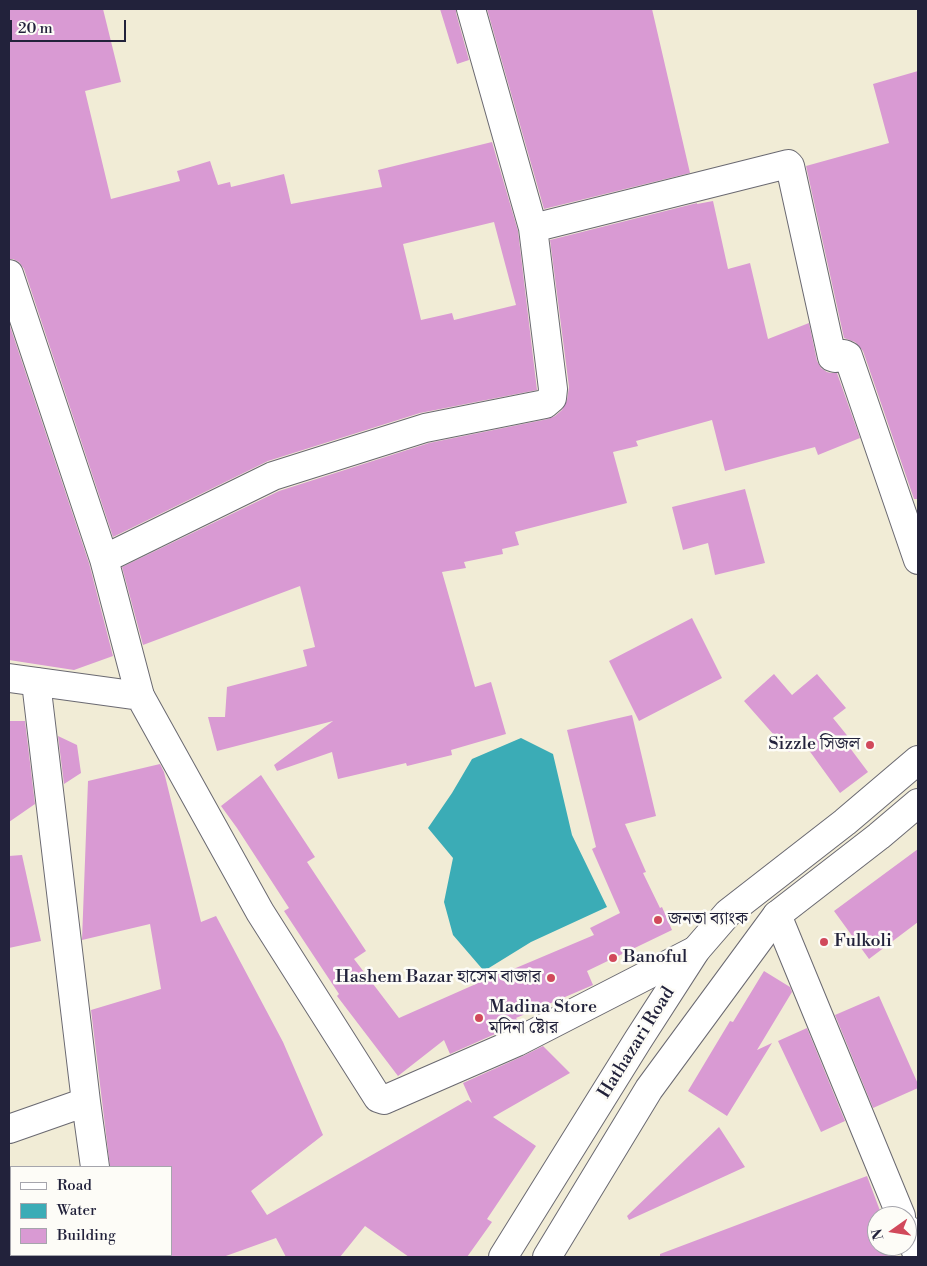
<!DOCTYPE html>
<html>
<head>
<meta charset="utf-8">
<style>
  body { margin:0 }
  #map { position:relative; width:927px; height:1266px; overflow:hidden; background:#f1ecd6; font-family:"Libre Bodoni",serif }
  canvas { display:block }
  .frame { position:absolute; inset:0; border:10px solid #22223b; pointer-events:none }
  .legend { position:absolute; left:10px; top:1166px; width:162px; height:90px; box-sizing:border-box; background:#fdfcf7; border:1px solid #a5a5ac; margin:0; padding:6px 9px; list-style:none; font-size:15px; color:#22223b }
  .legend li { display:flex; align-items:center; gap:10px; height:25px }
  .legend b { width:25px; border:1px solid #a5a5ac }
  .north { position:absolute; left:867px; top:1206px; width:50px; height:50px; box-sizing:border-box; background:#fdfcf7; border:1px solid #a5a5ac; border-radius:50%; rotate:257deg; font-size:14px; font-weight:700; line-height:20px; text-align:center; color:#22223b }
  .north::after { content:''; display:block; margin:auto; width:18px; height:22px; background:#d1495b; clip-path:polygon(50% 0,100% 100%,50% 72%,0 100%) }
  .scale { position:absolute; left:10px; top:20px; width:116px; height:22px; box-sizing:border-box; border:2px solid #22223b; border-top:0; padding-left:6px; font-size:15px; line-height:18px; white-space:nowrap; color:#22223b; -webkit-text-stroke:4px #fdfcf7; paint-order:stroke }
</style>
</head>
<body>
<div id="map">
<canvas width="927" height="1266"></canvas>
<div class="frame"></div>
<ul class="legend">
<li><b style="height:6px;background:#fff"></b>Road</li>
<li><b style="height:14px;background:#3bacb6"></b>Water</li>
<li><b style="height:14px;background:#d99ad3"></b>Building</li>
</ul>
<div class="north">N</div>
<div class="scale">20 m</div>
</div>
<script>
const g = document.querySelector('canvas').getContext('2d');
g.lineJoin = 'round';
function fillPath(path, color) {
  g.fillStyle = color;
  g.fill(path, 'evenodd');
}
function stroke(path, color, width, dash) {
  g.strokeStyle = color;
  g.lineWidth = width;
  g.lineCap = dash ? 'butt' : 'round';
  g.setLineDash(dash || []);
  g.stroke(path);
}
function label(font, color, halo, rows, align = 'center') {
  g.font = font + ' "Libre Bodoni","Noto Serif Bengali",serif';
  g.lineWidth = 5;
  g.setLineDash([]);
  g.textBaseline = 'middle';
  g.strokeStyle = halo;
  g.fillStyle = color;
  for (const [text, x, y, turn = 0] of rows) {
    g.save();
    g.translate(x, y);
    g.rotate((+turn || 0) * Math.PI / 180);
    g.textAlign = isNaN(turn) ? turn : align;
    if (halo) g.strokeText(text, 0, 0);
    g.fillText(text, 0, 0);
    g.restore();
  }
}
const water = new Path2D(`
  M521,738L553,754L572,835L607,907L531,942L484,971L453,935L444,902L453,858L428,828L452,793L472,759Z`);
const building = new Path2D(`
  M9,9H103L121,82L85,91L111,199L180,181L177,171L210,161L218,185L230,182L231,187L284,174L291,204L382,187L378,170L492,142L518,231L537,390L420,413L268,461L113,537L24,269L19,262L13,259H9ZM494,222L516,305L454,320L452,313L421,320L403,244Z
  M440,9H456V13L469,60L457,64Z
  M487,9H652L690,173L544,209Z
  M918,71V499H914L863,351L855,342L844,338L806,166L889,143L873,84Z
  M713,201L728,269L750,263L768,339L809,323L817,361L821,368L827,372L831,373H837L860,438L818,455L815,447L725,471L712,420L636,441L638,446L613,452L627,503L515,532L519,545L502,549L503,554L464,562L466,568L442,572L475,687L491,682L506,734L451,750L452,755L407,766L406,763L338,779L332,752L277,771L274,765L333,721L217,751L208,717H225L227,687L307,666L303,650L315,647L300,586L143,645L122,567L279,491L429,443L548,419L555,416L562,410L567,400L569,387L550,240L697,203V204Z
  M9,323L89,563L113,656L74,670L9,660Z
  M745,489L765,563L715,575L708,543L683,550L672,507Z
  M692,618L722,678L639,721L609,661Z
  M774,674L792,695L817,674L846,708L833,718L854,744L850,748L868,772L840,793L803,742L789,752L744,701Z
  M632,715L656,816L625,824L646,872L643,873L660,908L662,907L672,930L587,971L593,985L516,1018L520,1023L450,1054L444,1040L398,1076L337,996L339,994L284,911L289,908L237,828L221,806L261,775L315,857L307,862L366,951L354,959L399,1018L503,972L504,973L594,935L590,928L620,913L592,849L596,847L567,730Z
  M9,721H25L35,804L9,822Z
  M58,736L77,745L81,773L64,784Z
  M160,764L164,772L201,922L216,916L283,1042L323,1135L251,1191L267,1215L468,1100L472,1103L463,1083L523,1056L543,1046L570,1073L493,1117L536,1146L487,1219L492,1222L467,1257H409L365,1226L340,1257H286L276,1238L223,1257H171V1167H110L91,1010L161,989L150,924L82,940L88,781Z
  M918,849V922L869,959L834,911Z
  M22,855L41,941L9,948V856Z
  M764,971L790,987L792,992L757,1050L772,1043L727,1116L688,1091L730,1021L733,1022Z
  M879,996L918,1084V1088L873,1108L835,1015Z
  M807,1028L845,1121L821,1132L778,1041Z
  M719,1127L745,1167L629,1220L627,1216Z
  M867,1176L882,1216H877V1246H892L896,1257H660V1254Z`);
const street = new Path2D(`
  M533,228L788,164L790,166L832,357L835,358L844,354L848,356L918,560
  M9,274L104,559L140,696
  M104,559L273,476L425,428L545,404L552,398L553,389L533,228L471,9
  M36,682L86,1102L95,1167
  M777,915L901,1216
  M9,1129L86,1102
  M907,1229L918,1256
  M107,1255V1257`);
const secondary = new Path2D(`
  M9,678L140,696L260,912L378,1098L384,1100L517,1042L696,950`);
const highway = new Path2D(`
  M503,1257L638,1040L696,950L728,913L845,822L918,760
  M547,1257L649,1089L777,915L879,836L918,803`);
const markers = [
  [870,745,5,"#d1495b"],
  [658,920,5,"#d1495b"],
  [824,942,5,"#d1495b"],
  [613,958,5,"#d1495b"],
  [551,978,5,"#d1495b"],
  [479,1018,5,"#d1495b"]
];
const poiNames = [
  ["Sizzle সিজল",860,745,"right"],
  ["জনতা ব্যাংক",668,920],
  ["Fulkoli",834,942],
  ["Banoful",623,958],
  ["Hashem Bazar হাসেম বাজার",541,978,"right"],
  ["Madina Store",489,1008],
  ["মদিনা ষ্টোর",489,1029]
];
const streetNames = [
  ["Hathazari Road",637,1043,-58]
];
fillPath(water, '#3bacb6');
fillPath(building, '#d99ad3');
stroke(street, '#6a6971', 30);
stroke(secondary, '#6a6971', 30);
stroke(highway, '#6a6971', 30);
stroke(street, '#fff', 28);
stroke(secondary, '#fff', 28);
stroke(highway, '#fff', 28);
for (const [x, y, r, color] of markers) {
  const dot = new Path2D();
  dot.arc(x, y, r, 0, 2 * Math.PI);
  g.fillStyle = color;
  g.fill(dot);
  stroke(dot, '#fdfcf7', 2);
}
label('18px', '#22223b', '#fdfcf7', poiNames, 'left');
label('18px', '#22223b', '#fdfcf7', streetNames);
</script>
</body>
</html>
